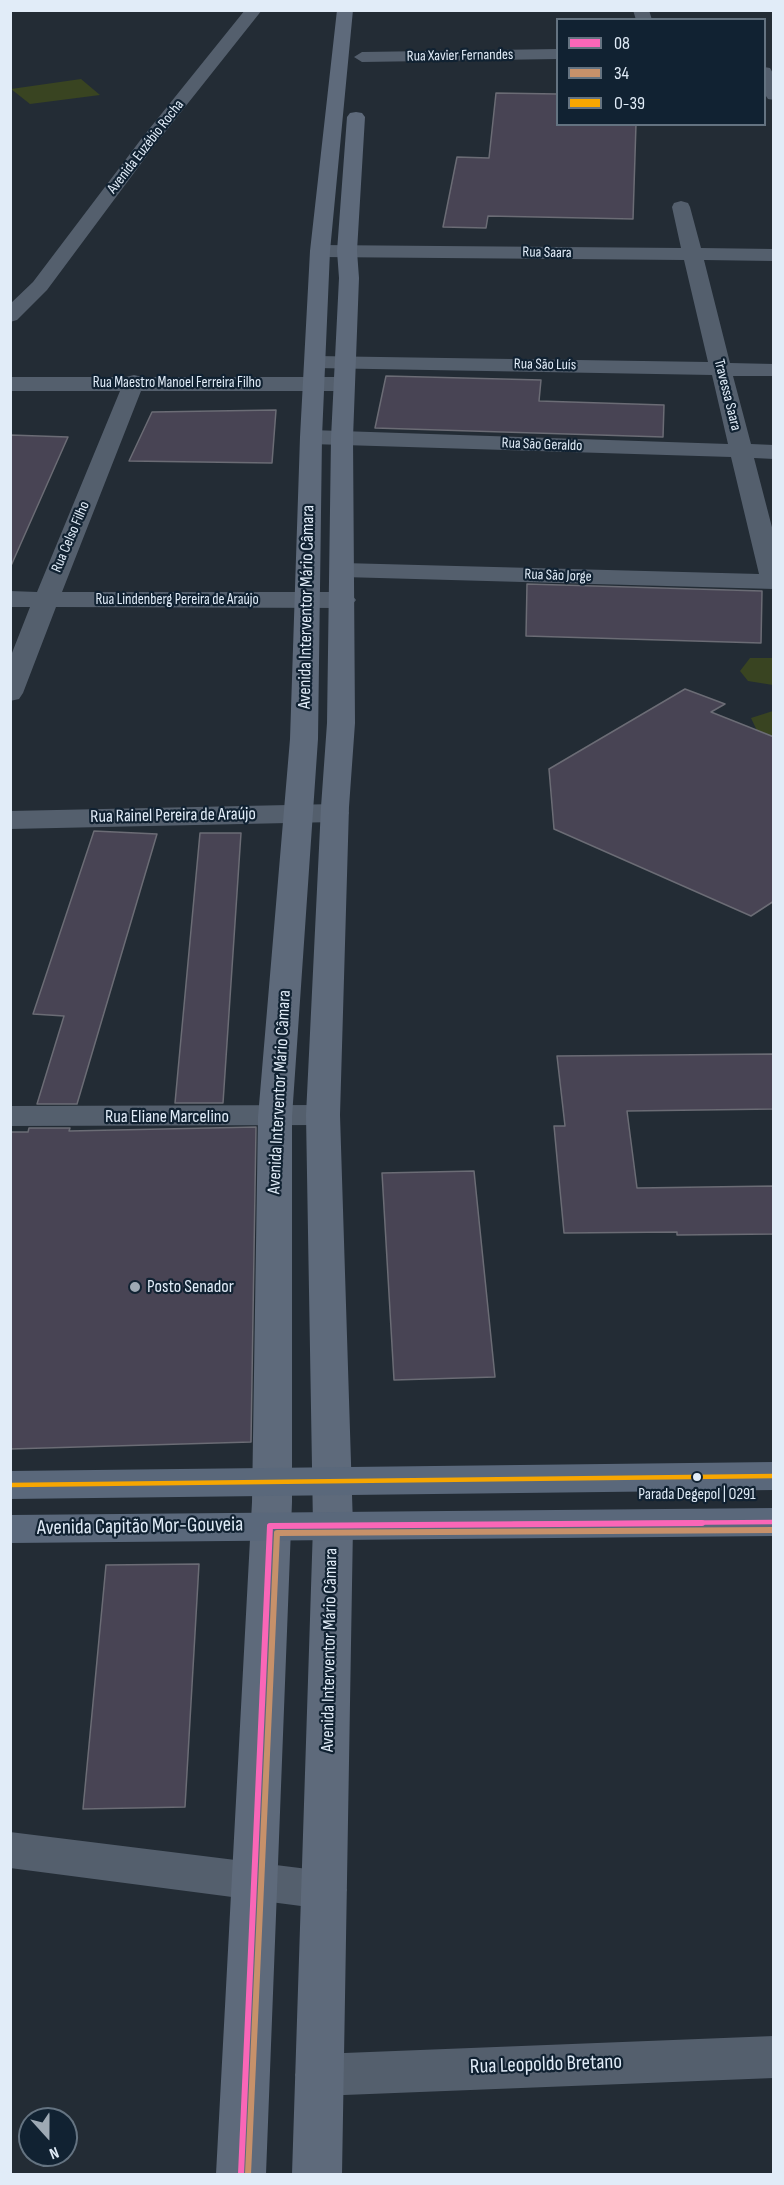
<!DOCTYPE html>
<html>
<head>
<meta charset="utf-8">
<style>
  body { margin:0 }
  #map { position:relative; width:784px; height:2185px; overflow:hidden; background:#232c35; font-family:"Sofia Sans Condensed",sans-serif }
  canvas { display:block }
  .frame { position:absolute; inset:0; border:12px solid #e1ecf8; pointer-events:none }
  .legend { position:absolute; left:556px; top:18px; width:210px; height:108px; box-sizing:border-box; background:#112232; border:2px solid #647381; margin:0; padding:8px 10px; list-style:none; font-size:18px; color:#e1ecf8 }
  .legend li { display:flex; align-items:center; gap:12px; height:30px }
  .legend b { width:30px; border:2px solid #647381 }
  .north { position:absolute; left:18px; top:2107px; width:60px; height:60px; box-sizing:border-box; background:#112232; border:2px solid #647381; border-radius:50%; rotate:159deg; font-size:16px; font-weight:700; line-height:24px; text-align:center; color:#e1ecf8 }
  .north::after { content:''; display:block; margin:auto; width:21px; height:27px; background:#9ea9b4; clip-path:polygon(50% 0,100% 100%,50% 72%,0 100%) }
</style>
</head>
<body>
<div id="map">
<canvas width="784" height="2185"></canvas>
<div class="frame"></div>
<ul class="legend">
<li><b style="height:8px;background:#fa66b7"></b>08</li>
<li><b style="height:8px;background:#c7916a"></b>34</li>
<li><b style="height:8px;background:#f7a600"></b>O-39</li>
</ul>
<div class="north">N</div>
</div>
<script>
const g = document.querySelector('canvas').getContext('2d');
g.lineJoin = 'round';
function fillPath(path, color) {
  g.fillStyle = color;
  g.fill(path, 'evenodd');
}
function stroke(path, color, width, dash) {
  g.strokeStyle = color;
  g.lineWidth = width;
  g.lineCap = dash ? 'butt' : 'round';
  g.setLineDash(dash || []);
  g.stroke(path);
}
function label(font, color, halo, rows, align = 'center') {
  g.font = font + ' "Sofia Sans Condensed",sans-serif';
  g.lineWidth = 4.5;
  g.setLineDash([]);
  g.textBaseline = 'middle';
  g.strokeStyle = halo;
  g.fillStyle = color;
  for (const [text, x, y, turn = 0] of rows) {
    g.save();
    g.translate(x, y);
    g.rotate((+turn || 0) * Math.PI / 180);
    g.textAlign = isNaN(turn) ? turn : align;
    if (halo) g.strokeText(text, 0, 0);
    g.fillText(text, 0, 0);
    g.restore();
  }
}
const green = new Path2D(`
  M81,79L100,95L30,104L11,89Z
  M750,658H773V685L748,681L740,671Z
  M773,711V746L760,737L751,718Z`);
const building = new Path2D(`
  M496,93L558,94V124H636L633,219L488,216L486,228L443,227L457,157L489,158Z
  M386,376L541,380L539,401L664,405L663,437L375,428Z
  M276,410L272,463L129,461L152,412Z
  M10,435L68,437L10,568Z
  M527,584L762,591L761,643L526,636Z
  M685,689L725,704L711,712L774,737V901L751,916L554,829L549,769Z
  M94,831L157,834L77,1104H37L64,1016L33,1014Z
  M200,833H241L223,1103H175Z
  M774,1054V1109L627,1111L637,1188L774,1186V1234L677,1235V1232L564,1233L554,1126H565L557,1056Z
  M256,1127L251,1442L10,1449V1132H28L29,1128H70L69,1131Z
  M474,1171L495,1377L394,1380L382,1173Z
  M199,1564L185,1807L83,1809L106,1565Z`);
const minor = new Path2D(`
  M245,10H262L154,146L47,290L17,320L10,322V304L33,282L142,138Z
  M633,10H649L652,20H636Z
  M558,49V59L362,62L354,57L362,52Z
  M764,67L770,68L774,75V100L768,99L764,93Z
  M681,201L688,203L690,207L701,248L774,249V261L704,260L730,363L774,364V376H733L751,444L774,445V459L754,458L774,535V589L343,577L334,575L331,570L334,565L343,563L759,574L731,457L311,444L303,442L300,437L303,432L311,430L728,444L712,375L316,368L308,367L305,362L308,357L316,356L708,362L684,260L320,257L313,255L310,251L313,247L320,245L681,248L672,207L674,203Z
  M134,375L142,377H344L352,379L355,384L352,389L344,391H141L62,592H343L352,595L356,600L352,605L343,608L56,607L23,693L19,699L10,701V658L30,607H10V591L37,592L120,391H10V377H126Z
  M335,804L345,807L349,813L345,819L335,822L10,829V811Z
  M323,1105L335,1108L340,1115L335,1122L323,1125L10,1126V1106Z
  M10,1832L324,1871L340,1877L347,1890L340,1903L324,1909L10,1868Z
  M774,2036V2078L319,2096L302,2090L295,2075L302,2060L319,2054Z`);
const secondary = new Path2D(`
  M337,10H353L330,251L322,437L318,739L292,1117V1502L266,2174H216L252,1502L258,1117L290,739L300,437L310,251Z
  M356,112L362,113L365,117L357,251L359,278L353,438L355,723L349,807L340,1115L353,1526L342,2174H292L313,1526L306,1115L321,807L327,723L331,438L339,278L337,251L347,117L350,113Z`);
const primary = new Path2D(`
  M774,1462V1490L10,1499V1471Z
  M774,1508V1536L10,1543V1515Z`);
const bus1Far1 = new Path2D(`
  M513,1524L774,1522`);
const bus1 = new Path2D(`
  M241,2174L270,1526L702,1523`);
const bus2 = new Path2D(`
  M248,2174L277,1533L774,1530`);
const bus3 = new Path2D(`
  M10,1485L774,1476`);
const markers = [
  [135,1287,6,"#9ea9b4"],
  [697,1477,5,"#e1ecf8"]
];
const farStreetnames = [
  ["Rua Xavier Fernandes",460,56,-1],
  ["Avenida Euzébio Rocha",146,147,-52],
  ["Rua Saara",547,253,1],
  ["Rua São Luís",545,365,1],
  ["Rua Maestro Manoel Ferreira Filho",177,383],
  ["Travessa Saara",727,395,76],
  ["Rua São Geraldo",542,445,2],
  ["Rua Celso Filho",71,537,-67],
  ["Rua São Jorge",558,576,2],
  ["Rua Lindenberg Pereira de Araújo",177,600]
];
const busNames = [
  ["Parada Degepol | O291",697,1495]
];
const streetNames = [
  ["Avenida Interventor Mário Câmara",307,607,-89],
  ["Rua Rainel Pereira de Araújo",173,816,-1],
  ["Avenida Interventor Mário Câmara",280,1092,-87],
  ["Rua Eliane Marcelino",167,1117],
  ["Avenida Interventor Mário Câmara",330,1650,-89]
];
const poiNames = [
  ["Posto Senador",147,1287]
];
const nearStreetnames = [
  ["Avenida Capitão Mor-Gouveia",140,1527,-1],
  ["Rua Leopoldo Bretano",546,2065,-2]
];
fillPath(green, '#394421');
fillPath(building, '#484454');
stroke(building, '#6b6c75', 1.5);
fillPath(minor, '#545f6d');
fillPath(secondary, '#5e6a7b');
fillPath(primary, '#5a687b');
stroke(bus1Far1, '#fa66b7', 4.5);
stroke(bus1, '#fa66b7', 6);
stroke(bus2, '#c7916a', 6);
stroke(bus3, '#f7a600', 4.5);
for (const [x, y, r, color] of markers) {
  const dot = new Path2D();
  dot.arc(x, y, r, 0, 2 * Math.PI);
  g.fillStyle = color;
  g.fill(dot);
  stroke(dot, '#112232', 2);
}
label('15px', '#e1ecf8', '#112232', farStreetnames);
label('16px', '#e1ecf8', '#112232', busNames);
label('18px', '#e1ecf8', '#112232', streetNames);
label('18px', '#e1ecf8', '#112232', poiNames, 'left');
label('21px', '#e1ecf8', '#112232', nearStreetnames);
</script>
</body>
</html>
